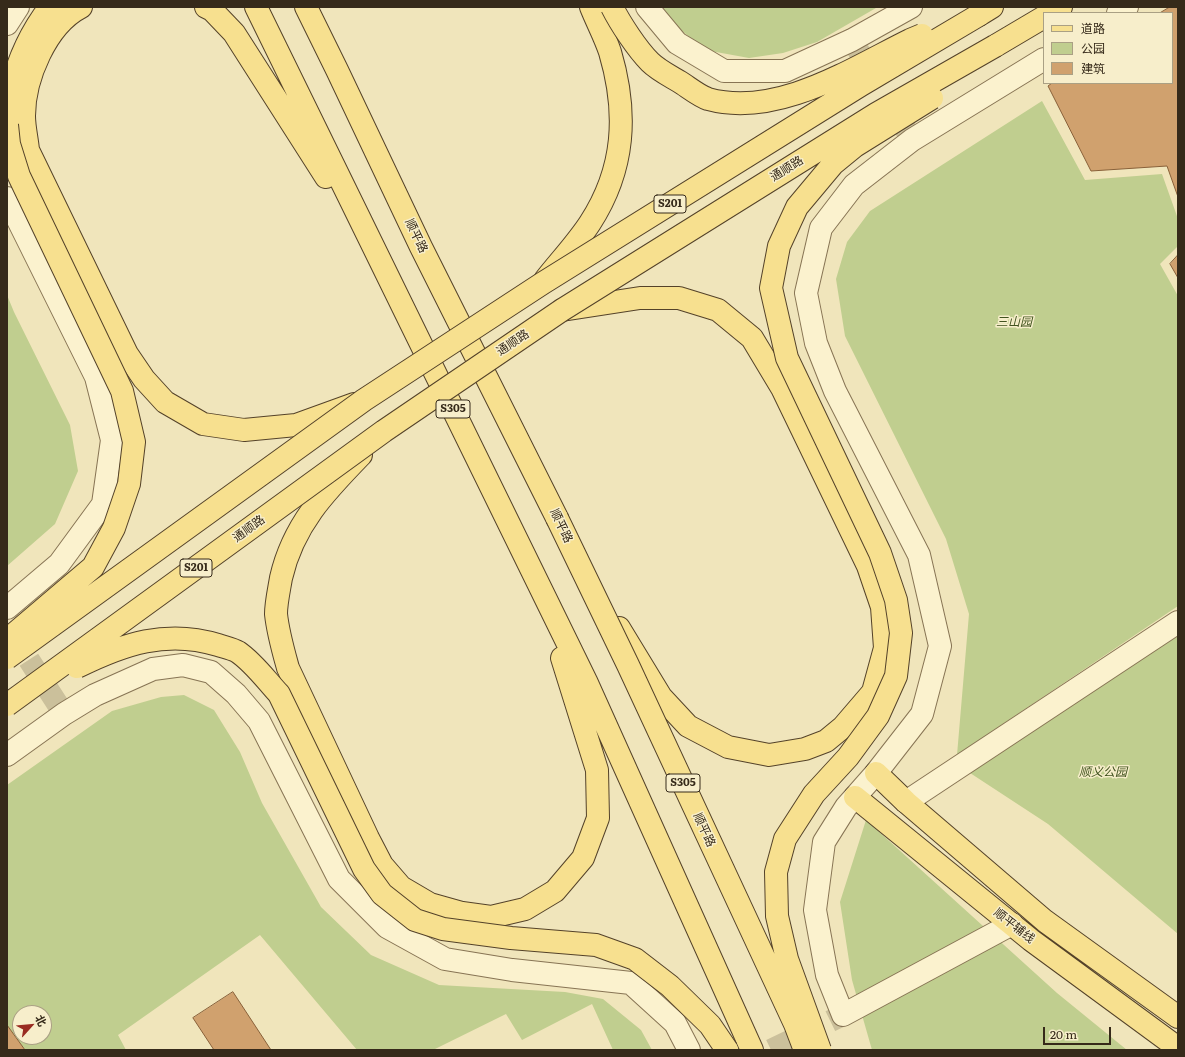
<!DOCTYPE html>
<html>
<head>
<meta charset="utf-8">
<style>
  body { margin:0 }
  #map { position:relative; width:1185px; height:1057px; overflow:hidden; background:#f0e5bb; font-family:Literata,"Noto Sans SC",serif }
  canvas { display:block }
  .frame { position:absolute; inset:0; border:8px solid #362a1a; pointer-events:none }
  .legend { position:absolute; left:1043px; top:12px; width:130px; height:72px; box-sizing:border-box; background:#f7eecb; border:1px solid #aaa084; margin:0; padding:5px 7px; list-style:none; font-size:12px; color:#362a1a }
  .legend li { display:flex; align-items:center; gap:8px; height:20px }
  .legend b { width:20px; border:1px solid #aaa084 }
  .north { position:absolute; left:12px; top:1005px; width:40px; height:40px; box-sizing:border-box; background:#f7eecb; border:1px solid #aaa084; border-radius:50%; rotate:63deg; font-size:11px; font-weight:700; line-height:16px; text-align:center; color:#362a1a }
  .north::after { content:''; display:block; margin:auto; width:14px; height:18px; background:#992c21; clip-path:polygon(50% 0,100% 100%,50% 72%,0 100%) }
  .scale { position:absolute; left:1043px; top:1027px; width:68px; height:18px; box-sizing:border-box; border:2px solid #362a1a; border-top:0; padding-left:5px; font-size:12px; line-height:14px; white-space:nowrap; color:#362a1a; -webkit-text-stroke:3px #f7eecb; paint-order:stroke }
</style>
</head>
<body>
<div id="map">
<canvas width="1185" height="1057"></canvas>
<div class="frame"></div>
<ul class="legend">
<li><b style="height:5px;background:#f7e08f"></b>道路</li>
<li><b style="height:11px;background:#c0ce8f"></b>公园</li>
<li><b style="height:11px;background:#d0a16e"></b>建筑</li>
</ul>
<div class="north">北</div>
<div class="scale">20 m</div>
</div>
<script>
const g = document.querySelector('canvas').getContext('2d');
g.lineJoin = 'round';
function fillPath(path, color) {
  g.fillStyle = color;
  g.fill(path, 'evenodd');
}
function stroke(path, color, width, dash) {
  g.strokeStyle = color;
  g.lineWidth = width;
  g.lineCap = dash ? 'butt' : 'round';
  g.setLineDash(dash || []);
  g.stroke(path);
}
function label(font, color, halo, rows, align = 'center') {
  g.font = font + ' Literata,"Noto Sans SC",serif';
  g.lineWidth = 3;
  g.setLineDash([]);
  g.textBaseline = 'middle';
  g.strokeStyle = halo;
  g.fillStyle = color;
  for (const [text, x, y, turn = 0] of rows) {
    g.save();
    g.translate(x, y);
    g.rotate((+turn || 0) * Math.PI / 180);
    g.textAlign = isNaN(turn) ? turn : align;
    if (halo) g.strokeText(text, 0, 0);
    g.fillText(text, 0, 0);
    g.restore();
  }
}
const green = new Path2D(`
  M663,7H876V8L817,42L783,53L749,58L705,50L669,20Z
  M1042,101L1085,180L1162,174L1178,219V246L1160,264L1178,296V606L957,755L969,614L946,539L845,336L836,279L847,242L870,211Z
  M7,295L14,312L70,425L78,471L55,524L7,566Z
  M1178,636V934L1048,824L967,771Z
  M184,695L214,710L240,752L262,803L321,907L371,955L439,985L565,992L603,999L641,1030L652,1050H613L592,1004L522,1040L506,1014L433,1050H357L260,935L118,1035L126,1050H25L7,1025V785L112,711L161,697ZM20,1013H44V1037H20Z
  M866,820L1057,993L1127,1050H872L852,980L840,902Z`);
const building = new Path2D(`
  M1170,7H1178V197L1167,166L1091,171L1048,86L1052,83H1172V13H1160Z
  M1178,255V278L1170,264Z
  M233,992L271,1050H214L193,1018Z
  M7,1025L25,1050H7Z`);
const minorTunnel = new Path2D(`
  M852,40L912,140
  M11,632L64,714
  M771,1050L843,1015`);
const minor = new Path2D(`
  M647,7L677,43L724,71H785L852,40L911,7
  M1118,13L1127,7
  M7,24L18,7
  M7,198L96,377L112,440L103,504L59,564L7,608
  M7,755L64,714L95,695L153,669L183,665L211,672L236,694L259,721L339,879L387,927L445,959L512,970L631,983L675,1023L689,1050
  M906,802L1178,622
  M1012,924L843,1015L827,975L815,910L824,842L846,807L876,773L922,714L940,646L919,555L835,391L816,343L806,293L821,228L854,185L912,140L1044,59`);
const major = new Path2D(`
  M81,7C46,25 24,79 24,116C24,127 27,139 28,150L127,354L144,379L165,402L203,424L244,430L296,425L354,404
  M206,7L212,10L234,33L326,177
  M256,7L586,681L752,1050
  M306,7L337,70L421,247L557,518
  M1051,13L1061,7
  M979,15L992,7
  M995,46L1044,17
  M7,110C13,71 26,38 50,7
  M545,280C559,262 577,243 590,223C625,169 628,113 610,52C605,37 597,22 591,7
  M562,310L640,298H679L718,310L752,338L782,388L868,566L882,607L885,648L873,692L843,727L826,741L805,749L769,755L728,747L688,726L661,697L619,628
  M361,455C325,492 293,525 281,578C279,590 276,603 276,614C278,633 283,650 288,668L368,838L382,865L401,887L430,904L462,913L491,917L525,909L555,891L583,858L598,818L597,770L562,658
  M876,773L906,802L1045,921L1178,1017
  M855,797L1031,940L1178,1048`);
const majorBridge = new Path2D(`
  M612,7C620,23 637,49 650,62C658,70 670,76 680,82C688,87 699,96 708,99C777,118 851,69 910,40L922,35
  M7,125L9,144L19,176L122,391L134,442L129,484L114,528L93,567L7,640
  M557,518L628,665L795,1024L803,1045
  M7,658L364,400L543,283L861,85L979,15
  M77,667C123,644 167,629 218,645C224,647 233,649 238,652C254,663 266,680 279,694L364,869L382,894L415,920L443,929L511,938L596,945L635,959L670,986L710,1025L727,1050
  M7,705L384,431L562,310L876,114L995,46
  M820,1050L787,959L777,916L776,872L785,839L814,794L848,757L878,716L896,676L901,633L896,600L880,553L787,358L771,288L779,246L797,207L833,164L855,146L932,98`);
const shields = [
  [670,204,32],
  [453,409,34],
  [196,568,32],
  [683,783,34]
];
const shieldNames = [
  ["S201",670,204],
  ["S305",453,409],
  ["S201",196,568],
  ["S305",683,783]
];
const streetNames = [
  ["通顺路",787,169,-32],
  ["顺平路",416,236,64],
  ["通顺路",513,343,-34],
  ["顺平路",561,526,64],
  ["通顺路",249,529,-36],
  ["顺平路",704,830,65],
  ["顺平辅线",1014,926,38]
];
const parkNames = [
  ["三山园",1014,322],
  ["顺义公园",1103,772]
];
fillPath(green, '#c0ce8f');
fillPath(building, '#d0a16e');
stroke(building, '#886039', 1);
stroke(minorTunnel, '#cbc09b', 22, [22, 11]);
stroke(minor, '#877454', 24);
stroke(major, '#544229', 24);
stroke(minor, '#fbf2ce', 22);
stroke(major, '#f7e08f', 22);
stroke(majorBridge, '#544229', 24, []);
stroke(majorBridge, '#f7e08f', 22);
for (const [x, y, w] of shields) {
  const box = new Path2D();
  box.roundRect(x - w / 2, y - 9, w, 18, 3);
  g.fillStyle = '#f7eecb';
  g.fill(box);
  stroke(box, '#362a1a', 1);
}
label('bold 11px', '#362a1a', null, shieldNames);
label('12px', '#362a1a', '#f7eecb', streetNames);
label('italic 12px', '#41531f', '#f7eecb', parkNames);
</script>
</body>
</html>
